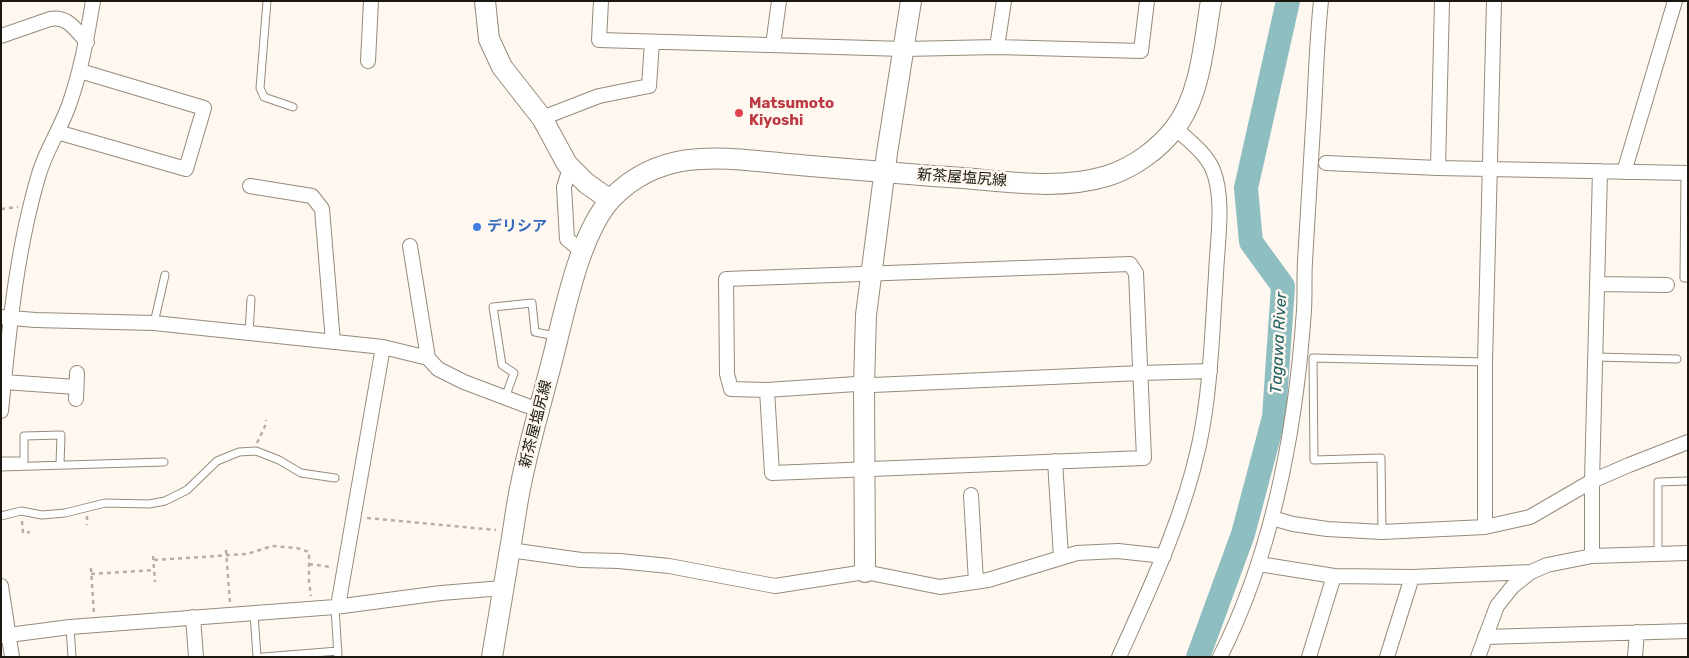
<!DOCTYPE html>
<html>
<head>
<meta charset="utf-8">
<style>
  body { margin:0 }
  #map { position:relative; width:1689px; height:658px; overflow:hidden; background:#fef8f1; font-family:Rubik,sans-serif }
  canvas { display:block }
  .frame { position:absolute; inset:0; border:2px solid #1c1811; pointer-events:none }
</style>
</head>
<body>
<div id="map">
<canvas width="1689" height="658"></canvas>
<div class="frame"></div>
</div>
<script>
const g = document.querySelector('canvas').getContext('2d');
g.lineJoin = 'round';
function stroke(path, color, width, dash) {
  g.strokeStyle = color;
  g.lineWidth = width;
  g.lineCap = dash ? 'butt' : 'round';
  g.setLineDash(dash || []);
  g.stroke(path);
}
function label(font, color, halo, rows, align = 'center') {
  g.font = font + ' Rubik,"Noto Sans JP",sans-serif';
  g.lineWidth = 5;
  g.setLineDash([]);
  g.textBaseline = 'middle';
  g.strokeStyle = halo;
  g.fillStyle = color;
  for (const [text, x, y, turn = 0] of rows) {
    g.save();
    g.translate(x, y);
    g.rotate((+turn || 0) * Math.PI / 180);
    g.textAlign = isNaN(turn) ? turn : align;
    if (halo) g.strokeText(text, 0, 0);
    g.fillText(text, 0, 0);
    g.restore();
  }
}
const river = new Path2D(`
  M1198,657L1243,534L1274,417L1283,286L1251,242L1246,188L1288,1`);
const path = new Path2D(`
  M1,209L18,207
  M257,443L266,424V420
  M87,516V525
  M367,518L496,530
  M22,521L23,533L30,532
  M226,550L230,603
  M153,556L155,582
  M154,560L247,554L272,546L297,548L309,552V582L311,596
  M309,564L331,567
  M91,568L94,614
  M91,574L154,570`);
const lane = new Path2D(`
  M267,1L260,88L264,97L293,107
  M1685,173L1684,278H1688
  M154,323L165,275
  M249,333L251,299
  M1595,357L1677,359
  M505,398L514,373L502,365L493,307L532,303L535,332L555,336
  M1,461H24V436L61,435L60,465
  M1,467L164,462
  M1,516L21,511L42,515L65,513L105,503L149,504L165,501L187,490L217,461L239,452L256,451L279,460L301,473L335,478
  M1382,532L1381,458L1314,460L1313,358L1485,362
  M1658,554V482L1688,481
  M335,607L338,657
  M254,613L257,657
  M70,627L72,657
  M263,657L338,651`);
const street = new Path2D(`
  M601,1L599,40L904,49L997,47L1141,51L1147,1
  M1,36L50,19C69,16 75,30 87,42
  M773,45L779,1
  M997,47L1004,1
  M368,61L371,1
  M542,118L599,96L649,86L652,42
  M57,132L186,169L204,108L80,71
  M1326,163L1438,168L1688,173
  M570,168L564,187L567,239L583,252
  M1438,168L1442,1
  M1624,172L1675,1
  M250,186L312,196L322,209L333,342
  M410,246L428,358
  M1597,284L1667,285
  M1,317L35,320L154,323L383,347L428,358L438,369L464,382L538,410
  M4,382L76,387
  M767,390L772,473L1144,458L1136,273L1130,264L726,279L727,374L731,389L767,390L856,384L873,385L1141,373L1210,371
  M76,399L77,373
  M1,411C9,331 16,251 39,174C46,150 61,128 69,105C81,71 87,37 93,1
  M1055,461L1061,557
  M971,495L976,582
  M1272,518L1293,524L1327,529L1382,532L1485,527L1530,517L1592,481L1629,465L1688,442
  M1485,527V362L1494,1
  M510,550L581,560L619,561L669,566L775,586L865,572L940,587L988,580L1077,553L1118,551L1164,556
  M1592,556V481L1600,171
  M1259,564L1334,576L1412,577L1531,572
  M1,586L12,657
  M338,606L383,347
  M193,617L196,657
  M1,636L70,627L335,607L441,593L503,588
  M1485,637L1688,631
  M1119,657C1150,588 1183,519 1199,445C1211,389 1212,331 1216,275C1217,243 1225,200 1213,170C1206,153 1188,140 1175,128
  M1220,657C1274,550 1296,429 1304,310C1305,294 1304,278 1305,261C1308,211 1311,161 1314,110C1316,74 1317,38 1321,1
  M1309,657L1334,576
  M1387,657L1412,577
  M1478,657L1497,606L1513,586L1531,572L1547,565L1592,556L1688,553
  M1635,657L1637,632`);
const secondary = new Path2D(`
  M485,1L489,39L502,67L542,118L567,164L586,183L610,200
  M865,572L864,385L866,315L887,153L911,1
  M492,657C498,621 504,585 510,549C514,528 516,506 521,484C530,438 544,394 555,349C566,305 581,231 612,198C663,146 724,158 788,164C847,169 905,174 963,178C1010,182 1061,190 1107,176C1133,168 1159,149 1175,128C1201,95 1204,41 1211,1`);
const markers = [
  [739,113,5,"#e0444e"],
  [477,227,5,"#3f7fe0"]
];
const healthNames = [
  ["Matsumoto",749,104],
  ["Kiyoshi",749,121]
];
const streetNames = [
  ["新茶屋塩尻線",962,178,4],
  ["新茶屋塩尻線",536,424,-76]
];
const shopNames = [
  ["デリシア",487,227]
];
const waterNames = [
  ["Tagawa River",1279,343,-87]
];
stroke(river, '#8ebec0', 24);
stroke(lane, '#968b7a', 9);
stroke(street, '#968b7a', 16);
stroke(secondary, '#968b7a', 22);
stroke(path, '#b3aea7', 2.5, [4, 4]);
stroke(lane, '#fff', 7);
stroke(street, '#fff', 14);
stroke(secondary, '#fff', 20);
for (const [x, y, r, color] of markers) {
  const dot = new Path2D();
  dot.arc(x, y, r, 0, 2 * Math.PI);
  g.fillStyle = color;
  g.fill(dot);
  stroke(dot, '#fef8f1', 2);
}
label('bold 15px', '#be3a42', '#fef8f1', healthNames, 'left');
label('15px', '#1c1811', '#fef8f1', streetNames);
label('bold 15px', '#366cbe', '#fef8f1', shopNames, 'left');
label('italic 16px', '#226265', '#fef8f1', waterNames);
</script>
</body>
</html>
